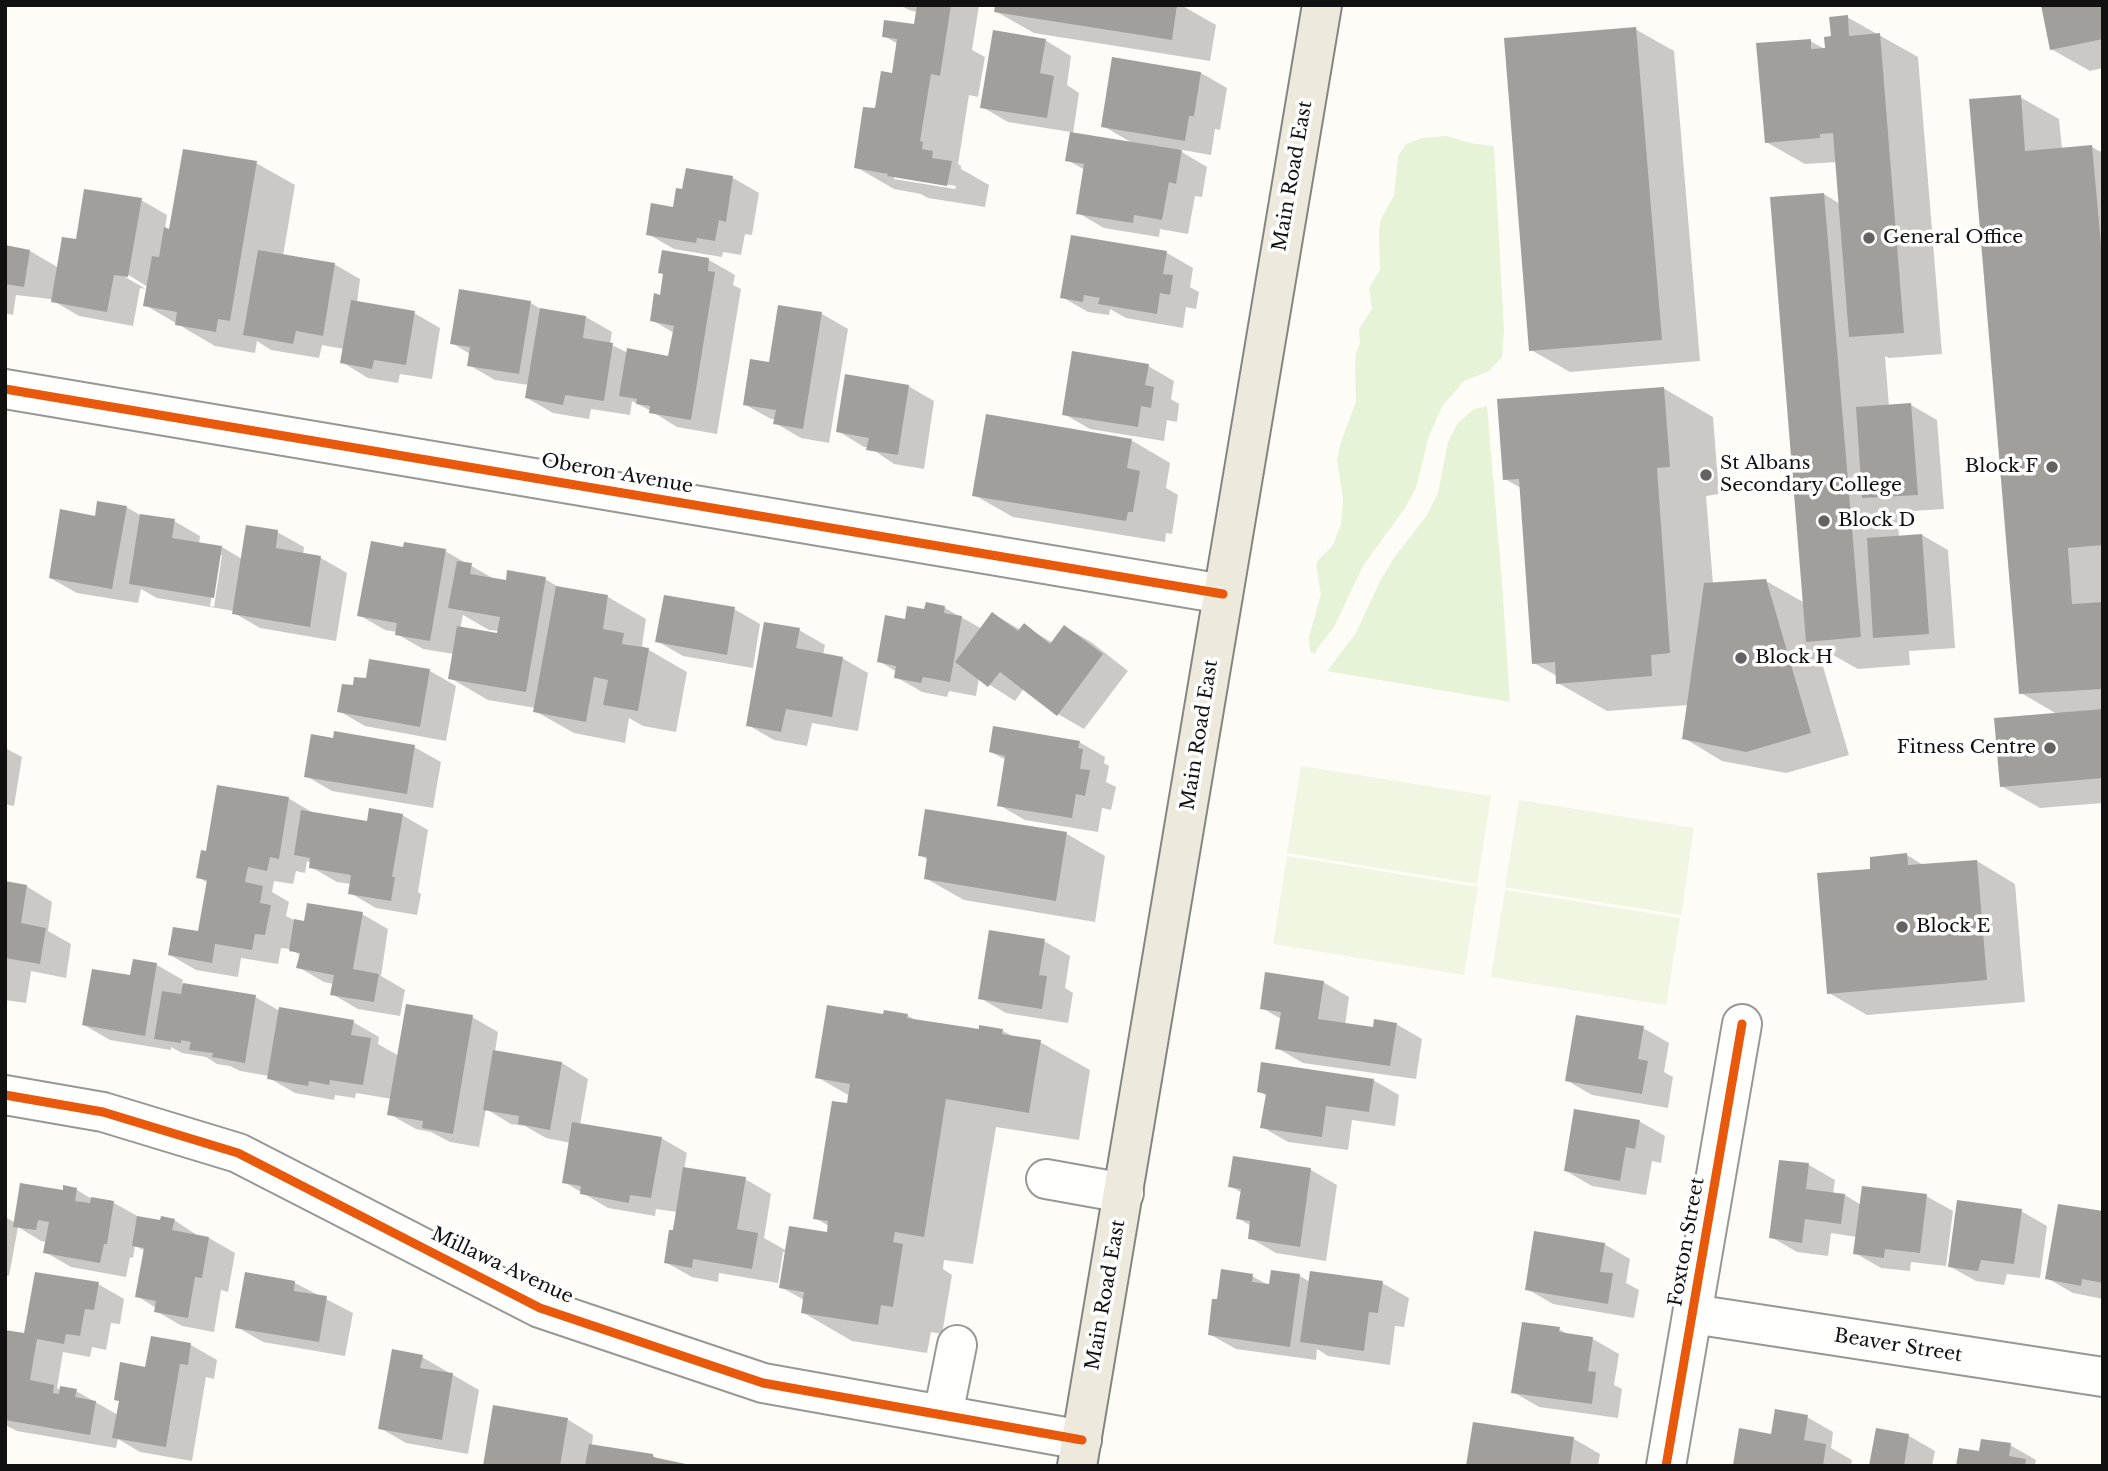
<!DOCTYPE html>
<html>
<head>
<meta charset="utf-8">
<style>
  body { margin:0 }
  #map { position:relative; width:2108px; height:1471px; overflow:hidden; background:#fdfcf7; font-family:"Libre Baskerville",serif }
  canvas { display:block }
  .frame { position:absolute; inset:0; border:7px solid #111; pointer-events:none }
</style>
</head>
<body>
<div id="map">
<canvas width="2108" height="1471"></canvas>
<div class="frame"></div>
</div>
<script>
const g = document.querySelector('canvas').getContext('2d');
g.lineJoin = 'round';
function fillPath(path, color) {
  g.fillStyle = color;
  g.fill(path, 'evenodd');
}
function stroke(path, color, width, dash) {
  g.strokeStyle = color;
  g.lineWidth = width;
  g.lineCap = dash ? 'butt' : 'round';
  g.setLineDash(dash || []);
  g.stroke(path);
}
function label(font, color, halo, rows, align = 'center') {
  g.font = font + ' "Libre Baskerville",serif';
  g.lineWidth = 7;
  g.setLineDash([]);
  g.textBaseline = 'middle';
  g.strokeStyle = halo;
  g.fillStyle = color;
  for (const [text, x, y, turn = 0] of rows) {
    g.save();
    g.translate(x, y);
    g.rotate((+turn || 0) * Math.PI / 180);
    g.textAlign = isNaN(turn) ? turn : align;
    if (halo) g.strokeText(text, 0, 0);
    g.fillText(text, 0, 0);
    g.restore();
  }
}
const green = new Path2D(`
  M1447,136L1470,143L1494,146L1504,330L1502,357L1489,371L1464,381L1443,405L1429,436L1416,488L1405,508L1363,566L1334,627L1317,649L1315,654L1310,652L1309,637L1321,594L1316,566L1318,560L1333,545L1341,524L1343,498L1337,460L1340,445L1356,402L1355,364L1356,353L1360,344L1359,329L1372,309L1369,288L1380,270L1379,230L1381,219L1394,195L1398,156L1406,144L1422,138Z
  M1487,406L1502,582L1510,702L1327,671L1356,633L1380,581L1394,558L1427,515L1438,493L1448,442L1457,424L1474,409Z`);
const pitch = new Path2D(`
  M1301,766L1491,796L1477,884L1287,853Z
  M1519,800L1694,828L1681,915L1505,887Z
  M1287,856L1478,887L1464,975L1273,944Z
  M1505,890L1680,918L1666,1005L1491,977Z`);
const shadow = new Path2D(`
  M900,5H979L972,50L985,57L978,97L969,95L958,164L961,166V169L989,185L985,207L928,198L921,194L894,189L856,167L876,110L893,75L898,44L884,36L915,26L917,12L909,10ZM894,176L956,186L955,189L894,179Z
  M996,5H1181L1216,25L1210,61L1034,33L995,11Z
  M2103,5V68L2090,71L2051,49Z
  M1847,17L1918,57L1942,354L1889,358L1885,356L1889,407L1911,405L1937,420L1944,509L1897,512L1899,537L1922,535L1948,550L1955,648L1909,651L1910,665L1858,669L1817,646L1849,755L1786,773L1722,761L1684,738L1688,705L1607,711L1558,683L1557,676L1534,663L1521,488L1505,479L1663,388L1713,417L1719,494L1706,496L1713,584L1766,581L1805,603L1824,194L1840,204L1837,162L1805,164L1766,142L1810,41L1827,50L1833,38Z
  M1635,29L1674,51L1700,361L1570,372L1531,350Z
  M1045,40L1071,56L1067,85L1079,93L1073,134L1134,144L1103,126L1114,59L1201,73L1227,88L1220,130L1215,129L1211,155L1177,149L1207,167L1202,197L1195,196L1188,234L1160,229L1159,237L1104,228L1078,213L1085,170L1067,160L1071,132L1008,122L982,107Z
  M2020,97L2059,119L2062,149L2092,147L2103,153V803L2040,808L2001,786L2057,714L2021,693Z
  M256,163L295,185L283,256L334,264L360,279L357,303L414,313L440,328L432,379L400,374L398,383L368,378L342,362L344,349L322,345L319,358L271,350L257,341L255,353L215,346L145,305L148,287L122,271L120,274L146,289L140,288L133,326L79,316L50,299L16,295L13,315L5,313V247L30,251L59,268L77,241L141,200L167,215L165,229L171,231Z
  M733,178L759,193L752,235L745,234L741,255L723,252L722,257L674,249L648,234L674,209Z
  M1072,237L1167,253L1193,268L1190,287L1199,292L1196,309L1186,307L1183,328L1126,318L1110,309L1109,315L1088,312L1062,297Z
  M709,260L735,275L733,285L741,289L717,434L677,427L651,411L632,401L630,415L591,409L589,419L553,413L527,398L529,385L495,380L469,365L470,354L452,343L531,303L542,310L586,317L612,332L610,344L628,353L670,358L674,333L652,320L661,297Z
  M822,314L848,329L829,443L801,438L775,423L776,419H771L744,404L770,364Z
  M1148,366L1174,381L1171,399L1179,404L1177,422L1167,420L1164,441L1090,429L1064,414Z
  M908,386L934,401L924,469L894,464L869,447H864L838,431Z
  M1131,440L1170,463L1166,488L1178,495L1172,534L1166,533L1165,542L1013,517L974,495Z
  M126,507L140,515L174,521L200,536L199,544L222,547L242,559L277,532L304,547L303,555L321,558L347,573L336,641L260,628L234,613V611L157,598L141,589L138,603L77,593L50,578L96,518ZM219,555H222L214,607L210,606Z
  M404,549L445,551L496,580L507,582L545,579L562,589L608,597L646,619L642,646L687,672L676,732L643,726L629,718L625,743L574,733L535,711L536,708L488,700L450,678L454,654L423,649L397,634V632L385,630L359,615ZM463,615L489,630L499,631L498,635L460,629Z
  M945,608L982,629L993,614L1021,630L1024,626L1053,643L1065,627L1091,642L1128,671L1084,729L1058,714L1024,688L1015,701L979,678L976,696L949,691L947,697L922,692L896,677L897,672L879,661L906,621L925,611Z
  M734,609L760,624L753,668L683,656L657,641Z
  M799,630L825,645L823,655L842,658L868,673L858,731L812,723L807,746L774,740L748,725Z
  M370,661L430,671L456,686L446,741L365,726L339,711L354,687L367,680Z
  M1079,742L1105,757L1104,763L1109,766L1106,782L1116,787L1111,810L1102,808L1098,832L1025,820L999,805L1006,760L991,752Z
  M414,747L441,762L433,808L332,791L306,776Z
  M5,748L22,757L14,806L5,804Z
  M288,798L315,814L369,823L402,815L428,830L418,892L421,894L417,915L376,908L350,893L351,884L337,882L311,867V863L307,861L305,873L296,871L293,884L274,881L272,892L289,902L286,916L296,921L306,923L362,914L388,929L381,976L405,990L400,1016L358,1009L332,994L334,984L324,982L298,967L301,956L291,949L281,948L278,964L241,958L238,977L196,970L170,955L199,933L208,883L198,877L208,853Z
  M1067,834L1105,856L1095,922L964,900L925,878L928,860L920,855Z
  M1907,855L1925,866L1977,861L2015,884L2025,1002L1867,1015L1829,993L1872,871Z
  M5,883L26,886L52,902L48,931L71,944L66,978L31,971L26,1003L5,1000Z
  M1044,941L1070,956L1065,988L1073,993L1068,1023L1006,1013L980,998Z
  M157,965L183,980L182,984L255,997L280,1011L353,1022L379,1037L378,1044L399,1056L472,1017L498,1032L495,1052L562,1063L588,1079L580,1125L661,1138L687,1153L684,1169L745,1179L771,1194L764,1238L787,1251L828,1234L829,1226L815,1218L850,1096L817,1077L885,1016L907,1015L918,1022L980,1031L981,1027L1003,1031L1014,1037L1040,1042L1090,1070L1079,1140L996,1127L973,1264L944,1260L943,1269L952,1275L942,1334L931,1332L927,1353L852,1341L802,1312L804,1300L781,1287L787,1252H783L778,1283L719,1273L718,1282L692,1277L665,1262L677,1212L656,1209L655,1216L608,1208L564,1182L571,1143L546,1138L525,1126L511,1124L486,1109L479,1147L450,1142L431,1132L416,1129L389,1114L392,1099L356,1093L355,1098L335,1095L334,1100L295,1093L269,1078V1076L240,1071L230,1066L217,1064L206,1057L182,1053L171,1047V1050L110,1040L84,1025L131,977Z
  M1323,982L1349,997L1345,1025L1375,1029L1396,1024L1422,1039L1416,1079L1303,1063L1277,1048L1281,1019L1262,1008Z
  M1643,1028L1669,1043L1664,1072L1673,1077L1668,1108L1592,1095L1566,1080Z
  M1373,1080L1399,1095L1395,1126L1352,1120L1348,1150L1288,1142L1262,1127L1267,1096L1259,1091Z
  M1639,1121L1665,1136L1661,1163L1652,1161L1646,1195L1592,1186L1566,1171Z
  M1809,1165L1835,1180L1833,1194L1845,1195L1861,1205L1926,1196L1953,1211L1946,1266L1911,1262L1910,1271L1881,1268L1855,1253L1857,1237L1831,1233L1828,1256L1797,1252L1771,1237Z
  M1311,1170L1337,1185L1326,1261L1276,1253L1250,1238L1251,1226L1238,1218L1242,1193L1230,1186Z
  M77,1190L92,1199L114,1203L141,1218L161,1222L174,1220L200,1237L209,1238L235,1253L228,1292L221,1290L214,1332L182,1326L156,1311V1308L137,1296L145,1251L135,1246L133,1258L130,1257L126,1277L71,1267L45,1252L47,1242L41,1241L18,1227L9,1276L5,1275V1217L16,1223L64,1192Z
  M2021,1211L2047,1226L2040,1278L2007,1274L2004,1285L1976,1281L1949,1266Z
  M2103,1213V1299L2073,1293L2047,1278Z
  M1604,1244L1630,1259L1626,1283L1639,1290L1634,1318L1553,1304L1527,1289Z
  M1252,1276L1270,1286L1300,1276L1310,1282L1382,1283L1409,1298L1404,1327L1395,1326L1390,1365L1328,1356L1317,1349L1316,1360L1236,1349L1209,1334Z
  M295,1283L353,1313L345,1356L263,1342L237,1327Z
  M98,1284L124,1299L120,1324L111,1323L106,1350L92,1347L90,1357L63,1352L57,1388L61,1391H76L118,1415L120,1402L116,1399L147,1369L152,1338L191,1345L217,1360L214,1379L206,1377L192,1461L140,1452L118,1439L116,1448L17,1431L5,1425V1332L26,1335Z
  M1559,1329L1571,1336L1593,1339L1619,1354L1614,1385L1622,1389L1618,1418L1539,1407L1513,1392Z
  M422,1357L448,1372V1374L453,1375L479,1390L468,1454L406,1443L380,1428Z
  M1807,1417L1833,1432L1831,1448L1852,1460L1851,1465L1854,1466L1735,1465L1772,1436Z
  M567,1419L593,1435L592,1446L653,1456L660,1460L693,1466H485Z
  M1474,1424L1574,1439L1600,1454L1598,1466H1468Z
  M1877,1430L1909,1436L1935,1451L1932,1466H1871Z
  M2010,1445L2036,1460L2035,1466H1958L1980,1453Z`);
const building = new Path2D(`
  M917,5H951L940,76L931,74L920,141L923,142L922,149L933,151L932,158L952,161L947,186L887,176L888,174L854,168L863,107L875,108L881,71L892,73L897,39L882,37L884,20L914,24Z
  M995,5H1177L1172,40L994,12Z
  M2041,5H2103V39L2050,50Z
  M1848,15L1849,36L1880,33L1904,333L1849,337L1833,133L1820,134V138L1765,143L1756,43L1811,39V49L1825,48L1824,37L1831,36L1829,17Z
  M1636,27L1662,340L1529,351L1504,38Z
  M993,30L1046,39L1040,73L1054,76L1047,118L980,108Z
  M1112,57L1201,72L1194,116H1189L1185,141L1101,127Z
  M2021,95L2025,151L2092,145L2103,267V545L2068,548L2072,604L2103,602V689L2019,694L1969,99Z
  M1070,132L1182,150L1176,184L1169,182L1162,220L1134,215L1133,223L1076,214L1084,164L1065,161Z
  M183,149L257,161L230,321L218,319L216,332L175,325L177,312L143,306L152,256L159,257L164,227L169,229Z
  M686,168L733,176L726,222L719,220L715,241L697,238L696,243L646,235L651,203L673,207L676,188L682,189Z
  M84,189L142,198L128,277L114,275L107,312L51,302L62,237L76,239Z
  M1824,193L1861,637L1806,642L1770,197Z
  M1071,235L1167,251L1163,274L1173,275L1170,295L1160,293L1157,314L1098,304L1100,298L1084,295L1083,302L1060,298Z
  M5,245L30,250L24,287L5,284Z
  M258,250L335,263L323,336L296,331L293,344L243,335Z
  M662,250L709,258L708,271L715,272L691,420L649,413L650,406L636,404L637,399L619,396L627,348L668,356L674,326L650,321L654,293L660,295L663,274L658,273Z
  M459,289L531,301L519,374L467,366L470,347L450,344Z
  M351,300L415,311L406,365L374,360L372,369L340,363Z
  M778,305L822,312L803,429L773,424L776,410L743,405L750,359L769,362Z
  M540,308L586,316L583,338L613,343L604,401L565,395L563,405L525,398Z
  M1072,351L1149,364L1145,385L1154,387L1151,408L1141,406L1138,427L1062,415Z
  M845,374L909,385L898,455L866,450L869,438L836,432Z
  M1664,387L1670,467L1657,468L1670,653L1651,655L1652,676L1556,684L1555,662L1532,664L1519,479L1503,480L1497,399Z
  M1911,403L1918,495L1862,498L1856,407Z
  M986,414L1132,439L1127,468L1140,471L1133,512H1128L1126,521L972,496Z
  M97,501L127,506L112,589L49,578L60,509L95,516Z
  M140,514L175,519L172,538L222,546L214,598L129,584Z
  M246,525L278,530L276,548L321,556L310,627L232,614Z
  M1922,534L1929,634L1873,638L1867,538Z
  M371,541L403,547L404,542L446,549L430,641L395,635L397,623L357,616Z
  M457,561L472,563L470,574L506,580L507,570L546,577L526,692L448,679L457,626L497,633L500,617L448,608Z
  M1766,579L1811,733L1746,752L1682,739L1704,583Z
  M556,586L608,595L603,629L624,633L622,644L649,648L638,711L603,705L608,680L594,677L586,722L533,712Z
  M664,595L735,607L727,655L655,642Z
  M926,602L945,606L944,613L962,616L950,682L923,677L921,683L894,678L896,666L877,662L885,615L905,619L907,606L924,609Z
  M992,612L1018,631L1024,623L1050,644L1064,625L1103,654L1057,716L1000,672L988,687L955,662Z
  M764,622L800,628L796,648L843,657L832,717L786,709L781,732L746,726Z
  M369,659L430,669L420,727L337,712L342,684L353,685L354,677L366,678Z
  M2103,709V778L2000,787L1994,718Z
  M993,726L1080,741L1078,748L1083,749L1080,769L1090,770L1085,796L1076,794L1072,818L997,806L1005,756L989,752Z
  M334,731L415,745L407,794L304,777L311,734L333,738Z
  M217,785L289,797L279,859L270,857L267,871L248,867L245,882L263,886L260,903L271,905L265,935L255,934L252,950L215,944L212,963L168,955L173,927L198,931L207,880L196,878L201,850L206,851Z
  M369,808L403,814L392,877H395L391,901L348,894L351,875L309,868L310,858L294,855L301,810L367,821Z
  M925,809L1067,832L1056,901L924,879L927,857L918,856Z
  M1907,853L1908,865L1977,860L1987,980L1827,994L1817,873L1870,869V857Z
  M5,881L27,885L21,923L46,928L40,964L5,958Z
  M307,903L363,912L353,969L379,974L374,1002L330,995L334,975L296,968L300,953L289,951L294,919L304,921Z
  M989,930L1045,939L1039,975L1047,976L1042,1009L978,999Z
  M133,959L157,963L145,1036L82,1025L92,969L130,975Z
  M1265,972L1324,981L1318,1019L1373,1027L1374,1019L1397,1023L1390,1066L1275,1049L1281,1012L1260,1009Z
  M183,983L256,995L245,1063L212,1057L213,1053L189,1050L191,1042L181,1040V1043L154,1039L162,991L181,994Z
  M406,1004L473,1015L453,1134L422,1128L423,1121L387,1115Z
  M827,1005L883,1014L884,1010L908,1014L907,1018L979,1029V1025L1003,1029L1002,1034L1041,1040L1029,1113L946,1099L924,1237L895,1232L893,1242L903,1244L893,1307L881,1305L878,1325L801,1313L804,1292L779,1288L789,1226L827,1232L828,1221L813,1219L832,1101L847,1103L850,1084L815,1078Z
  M279,1007L354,1020L351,1035L371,1038L363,1085L330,1080L329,1085L309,1081L308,1086L267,1079Z
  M1576,1015L1644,1026L1638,1059L1648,1061L1642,1094L1565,1081Z
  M493,1050L562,1062L550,1130L518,1124L519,1116L483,1110Z
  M1261,1062L1374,1079L1369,1112L1326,1106L1322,1137L1260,1128L1266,1094L1257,1092Z
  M1574,1109L1640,1120L1635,1149L1626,1147L1620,1181L1564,1171Z
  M572,1122L662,1137L651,1198L630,1195L629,1203L580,1194L581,1186L562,1183Z
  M1233,1156L1311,1168L1300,1247L1248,1239L1250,1221L1236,1219L1241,1189L1228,1187Z
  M1779,1160L1809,1163L1806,1189L1845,1194L1841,1224L1805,1219L1802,1243L1769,1238Z
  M683,1167L746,1177L737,1229L758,1233L752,1269L693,1259L692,1268L664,1263L669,1230H673Z
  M20,1183L63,1190V1185L77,1188L75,1201L90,1203L91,1197L114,1201L107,1244H104L100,1263L43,1253L49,1222L38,1220L36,1230L13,1227Z
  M1862,1186L1927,1194L1920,1253L1885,1249L1884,1258L1853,1254Z
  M1957,1200L2022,1209L2014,1264L1981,1260L1978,1271L1948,1267Z
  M2058,1204L2103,1211V1283L2082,1279L2081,1286L2045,1279Z
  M137,1216L160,1220L161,1216L175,1219L172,1230L209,1237L202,1278L195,1277L188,1318L154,1312L156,1301L135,1297L144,1248L132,1246Z
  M1534,1231L1605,1243L1600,1272L1613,1273L1608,1304L1525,1290Z
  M1221,1269L1253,1274L1252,1282L1269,1284L1271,1270L1300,1274L1290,1347L1208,1335L1212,1299H1217Z
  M1310,1271L1383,1281L1378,1313L1369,1312L1364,1351L1300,1342Z
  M35,1272L99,1282L94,1310L85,1309L80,1336L66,1334L64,1344L37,1339L30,1380L54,1385L53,1393L59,1394L60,1386L77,1389L75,1397L96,1401L90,1435L5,1420V1330L24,1333Z
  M245,1272L295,1281L294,1291L327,1296L319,1342L235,1328Z
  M1522,1322L1560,1327L1559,1332L1593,1337L1588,1371L1596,1372L1592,1404L1511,1393Z
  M151,1336L191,1343L188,1365L180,1364L166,1447L112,1438L119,1401L114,1400L120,1362L145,1367Z
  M392,1349L423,1355L420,1368L453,1373L442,1440L378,1429Z
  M493,1405L568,1418L560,1466H483Z
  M1775,1409L1808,1415L1804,1440L1826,1444L1823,1466L1733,1465L1739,1428L1771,1434Z
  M1473,1422L1574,1437L1570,1466H1466Z
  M1876,1428L1909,1434L1904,1466H1869Z
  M1981,1439L2011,1443L2009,1456L2026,1459L2025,1466H1956L1959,1448L1979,1451Z
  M589,1444L653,1454V1457L695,1466H585Z`);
const minor = new Path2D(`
  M5,389L1223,594
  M5,1095L103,1112L238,1153L540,1308L763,1383L1082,1440
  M1046,1179L1124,1193
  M1693,1314L2103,1377
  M943,1415L957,1345
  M1666,1466L1742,1024`);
const major = new Path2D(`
  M1077,1466L1322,5`);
const cycleway = new Path2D(`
  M5,389L1223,594
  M5,1095L103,1112L238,1153L540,1308L763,1383L1082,1440
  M1666,1466L1742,1024`);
const markers = [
  [1869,238,7,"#646362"],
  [2052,467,7,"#646362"],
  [1706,475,7,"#646362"],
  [1824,521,7,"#646362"],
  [1741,658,7,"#646362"],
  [2050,748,7,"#646362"],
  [1902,927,7,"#646362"]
];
const streetNames = [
  ["Main Road East",1293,176,-80],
  ["Oberon Avenue",617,474,10],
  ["Main Road East",1200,735,-81],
  ["Foxton Street",1687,1242,-80],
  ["Millawa Avenue",502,1266,25],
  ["Main Road East",1106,1295,-80],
  ["Beaver Street",1898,1346,9]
];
const poiNames = [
  ["General Office",1883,238],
  ["St Albans",1720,464],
  ["Secondary College",1720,486],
  ["Block F",2038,467,"right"],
  ["Block D",1838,521],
  ["Block H",1755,658],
  ["Fitness Centre",2036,748,"right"],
  ["Block E",1916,927]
];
fillPath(green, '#e7f3d7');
fillPath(pitch, '#f0f6e1');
fillPath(shadow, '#0003');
fillPath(building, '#a19f9c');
stroke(minor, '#979795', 42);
stroke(major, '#858482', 42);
stroke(minor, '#fffffe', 38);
stroke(major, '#ede9dc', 38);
stroke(cycleway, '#e8590c', 9);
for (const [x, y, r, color] of markers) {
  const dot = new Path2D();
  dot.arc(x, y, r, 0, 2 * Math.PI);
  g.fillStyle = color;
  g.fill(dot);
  stroke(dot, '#fff', 2.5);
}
label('19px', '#111', '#fff', streetNames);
label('19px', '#111', '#fff', poiNames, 'left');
</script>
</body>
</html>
